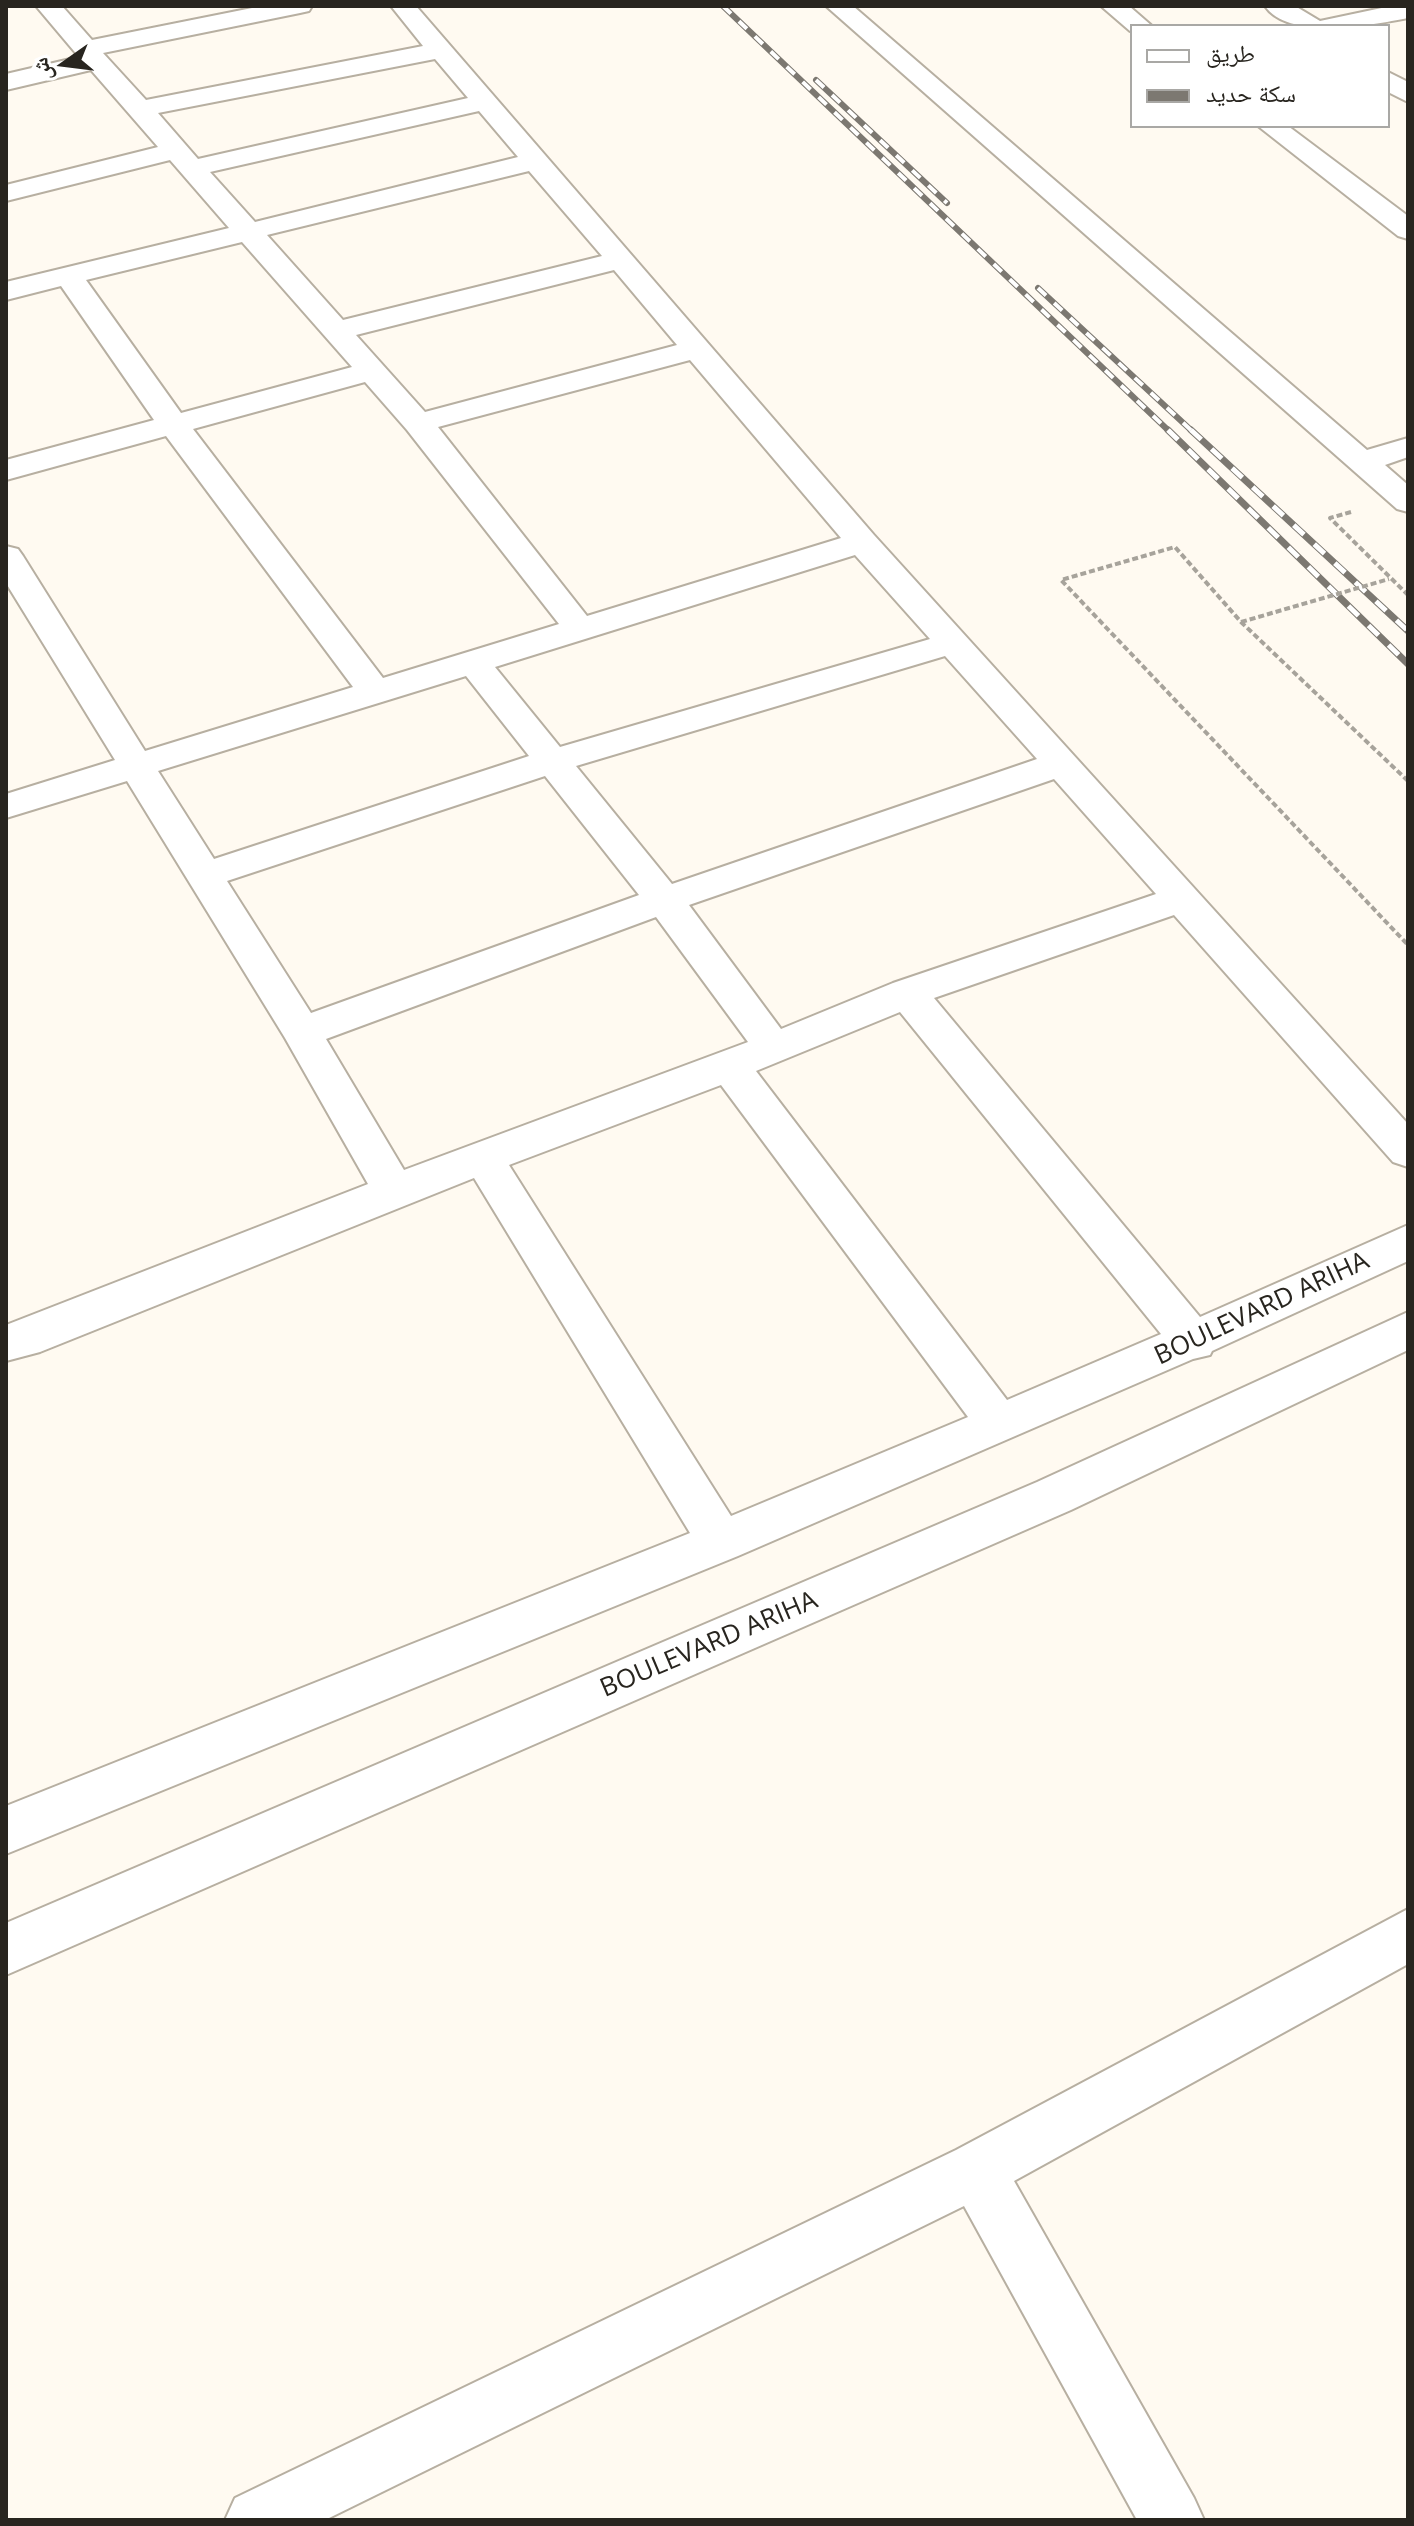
<!DOCTYPE html>
<html>
<head>
<meta charset="utf-8">
<style>
  body { margin:0 }
  #map { position:relative; width:1414px; height:2526px; overflow:hidden; background:#fffaf1; font-family:"Open Sans","Noto Naskh Arabic",sans-serif }
  canvas { display:block }
  .frame { position:absolute; inset:0; border:8px solid #28251f; pointer-events:none }
  .legend { position:absolute; left:1130px; top:24px; width:260px; height:104px; box-sizing:border-box; background:#fff; border:2px solid #a9a8a5; margin:0; padding:10px 14px; list-style:none; font-size:24px; color:#28251f }
  .legend li { display:flex; align-items:center; gap:16px; height:40px }
  .legend b { width:40px; border:2px solid #a9a8a5 }
  .north { position:absolute; left:24px; top:24px; width:80px; height:80px; -webkit-text-stroke:6px #fff; paint-order:stroke; rotate:256deg; font-size:22px; font-weight:700; line-height:32px; text-align:center; color:#28251f }
  .north::after { content:''; display:block; margin:auto; width:28px; height:36px; background:#28251f; clip-path:polygon(50% 0,100% 100%,50% 72%,0 100%) }
</style>
</head>
<body>
<div id="map">
<canvas width="1414" height="2526"></canvas>
<div class="frame"></div>
<ul class="legend">
<li><b style="height:10px;background:#fff"></b>طريق</li>
<li><b style="height:10px;background:#7c7871"></b>سكة حديد</li>
</ul>
<div class="north">ش</div>
</div>
<script>
const g = document.querySelector('canvas').getContext('2d');
g.lineJoin = 'round';
function stroke(path, color, width, dash) {
  g.strokeStyle = color;
  g.lineWidth = width;
  g.lineCap = dash ? 'butt' : 'round';
  g.setLineDash(dash || []);
  g.stroke(path);
}
function fillPath(path, color) {
  g.fillStyle = color;
  g.fill(path, 'evenodd');
}
function label(font, color, halo, rows, align = 'center') {
  g.font = font + ' "Open Sans",sans-serif';
  g.lineWidth = 6;
  g.setLineDash([]);
  g.textBaseline = 'middle';
  g.strokeStyle = halo;
  g.fillStyle = color;
  for (const [text, x, y, turn = 0] of rows) {
    g.save();
    g.translate(x, y);
    g.rotate((+turn || 0) * Math.PI / 180);
    g.textAlign = isNaN(turn) ? turn : align;
    if (halo) g.strokeText(text, 0, 0);
    g.fillText(text, 0, 0);
    g.restore();
  }
}
const path = new Path2D(`
  M1351,512L1330,518L1408,595
  M1408,781L1241,622L1175,547L1061,580L1408,945`);
const minor = new Path2D(`
  M36,6H62L92,40L262,6H312L309,11L300,13L103,53L146,100L423,46L391,6H416L874,535L1408,1124V1167L1393,1162L1174,915L934,998L1200,1317L1408,1225V1261L1212,1351L1210,1355L1193,1359L738,1556L6,1854V1806L690,1533L474,1178L40,1352L6,1361V1325L368,1184L285,1038L127,781L6,818V794L115,760L6,583V546L18,549L23,556L145,751L353,687L166,436L6,480V460L154,420L61,286L6,300V282L229,228L170,160L6,201V185L158,147L91,70L6,90V74L79,57ZM435,59L468,98L198,159L158,113ZM479,111L518,157L255,222L210,172ZM529,171L602,256L343,320L267,235ZM242,242L352,367L181,413L86,280ZM614,270L677,345L425,412L356,335ZM690,360L841,538L587,616L438,427ZM365,382L407,430L559,624L383,678L193,429ZM855,555L930,639L560,747L495,667ZM945,656L1037,759L672,884L576,766ZM466,676L529,756L214,859L158,771ZM545,776L639,895L311,1013L227,881ZM1054,779L1156,894L893,983L781,1029L689,905ZM656,917L748,1042L404,1170L326,1039ZM900,1012L1161,1334L1007,1400L756,1071ZM721,1085L968,1417L731,1516L509,1165Z
  M826,6H853L1367,450L1408,438V457L1385,465L1408,485V512L1397,509Z
  M1101,6H1129L1152,26H1132L1130,31Z
  M1265,6H1295L1320,21L1391,6H1408V18C1372,25 1289,41 1265,6Z
  M1388,72L1408,82V102L1388,92Z
  M1258,126H1288L1408,216V239L1398,236Z
  M1408,1312V1350L1071,1510L6,1975V1923L1037,1482Z
  M1408,1909V1964L1014,2181L1194,2498L1204,2520H1137L964,2206L325,2520H225L235,2498L956,2150Z`);
const railFar1 = new Path2D(`
  M723,6L1170,432
  M816,80L947,203
  M1038,288L1193,432`);
const rail = new Path2D(`
  M1168,430L1408,664
  M1191,430L1408,631`);
const pathBridge = new Path2D(`
  M1241,622L1389,579`);
const streetNames = [
  ["BOULEVARD ARIHA",1262,1309,-25],
  ["BOULEVARD ARIHA",709,1645,-23]
];
stroke(minor, '#b7afa1', 4);
stroke(path, '#a7a39b', 4, [6, 3]);
fillPath(minor, '#fff');
stroke(railFar1, '#7c7871', 6);
stroke(rail, '#7c7871', 7);
stroke(railFar1, '#fff', 4, [11]);
stroke(rail, '#fff', 5, [14]);
stroke(pathBridge, '#a7a39b', 4, [6, 3]);
label('26px', '#28251f', '#fff', streetNames);
</script>
</body>
</html>
